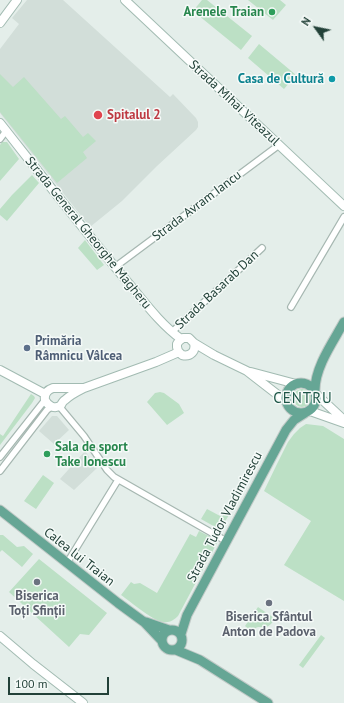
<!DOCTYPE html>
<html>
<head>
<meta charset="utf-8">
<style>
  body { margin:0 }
  #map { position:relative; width:344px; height:703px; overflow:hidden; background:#e4eeea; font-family:"PT Sans",sans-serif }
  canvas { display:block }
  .north { position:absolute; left:296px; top:8px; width:40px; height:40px; -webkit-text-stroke:3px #f5faf8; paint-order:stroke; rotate:303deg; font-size:11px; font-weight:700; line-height:16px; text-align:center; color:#224138 }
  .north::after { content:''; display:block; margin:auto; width:14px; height:18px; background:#224138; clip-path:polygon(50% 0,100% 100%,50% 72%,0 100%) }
  .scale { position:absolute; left:8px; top:677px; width:101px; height:18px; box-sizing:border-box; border:2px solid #224138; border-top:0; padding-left:5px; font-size:12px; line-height:14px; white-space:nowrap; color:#224138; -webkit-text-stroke:3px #f5faf8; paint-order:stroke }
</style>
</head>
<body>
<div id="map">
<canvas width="344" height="703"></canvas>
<div class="north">N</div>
<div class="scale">100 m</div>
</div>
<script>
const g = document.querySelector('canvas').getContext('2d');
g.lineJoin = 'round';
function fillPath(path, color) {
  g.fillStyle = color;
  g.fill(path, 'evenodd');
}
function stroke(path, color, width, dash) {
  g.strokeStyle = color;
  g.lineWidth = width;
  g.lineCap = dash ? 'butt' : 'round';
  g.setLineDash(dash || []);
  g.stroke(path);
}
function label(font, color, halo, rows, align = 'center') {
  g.font = font + ' "PT Sans",sans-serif';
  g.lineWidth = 3;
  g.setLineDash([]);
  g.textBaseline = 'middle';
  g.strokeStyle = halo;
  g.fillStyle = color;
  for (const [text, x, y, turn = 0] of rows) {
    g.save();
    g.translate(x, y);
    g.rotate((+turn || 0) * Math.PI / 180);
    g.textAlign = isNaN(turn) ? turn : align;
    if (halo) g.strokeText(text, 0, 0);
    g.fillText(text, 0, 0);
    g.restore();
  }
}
const built = new Path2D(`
  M27,0H63L170,97L173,94L196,118L198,122V127L196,130L157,166L122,201L90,227L0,113V49L19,24L12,18Z
  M52,416H57L69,430L54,444L39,431Z
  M85,451L97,468L74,490L60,479Z`);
const green = new Path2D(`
  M202,0H207L252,36L241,50L193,11Z
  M248,0H280L286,5L273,20Z
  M259,44L296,75L284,89L248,58Z
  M0,74L13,87L24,77L61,119L65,116L83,137L88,133L96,141L83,152L87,158L57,183L0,112Z
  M2,142H7L19,159L0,181V145Z
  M32,175L39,183L7,221L0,215V209L12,195Z
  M85,240L104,265L97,270L78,248Z
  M293 398a9 9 0 1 1 18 0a9 9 0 1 1-18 0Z
  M160,392L164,393L179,404L184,413L167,425L147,402L155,393Z
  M31,394L34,396L35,398L32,403L0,445V434L3,436Z
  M306,424L323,426L344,439V601L284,565L311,521L264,491L277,464L288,442L294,434L300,428Z
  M43,475L54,483L36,509L24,501Z
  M207,509L222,517L225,512L229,515L221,528H217L201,519Z
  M199,531L218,541L178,616C174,620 169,623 164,622C154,622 130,601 121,595L131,582L134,584L140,583L157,593L190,534L196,537Z
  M0,535H3L17,547L24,546L33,554L22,567L2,550L0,552Z
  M39,559L107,613L89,635L80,634L69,647L9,592Z
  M258,607L274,618C273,624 268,628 261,627C260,627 259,627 258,627C256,627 254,630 253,632L245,626Z
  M321,635L325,638L303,668L299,665Z`);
const street = new Path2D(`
  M0,139L6,131
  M115,267L279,145
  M291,307L344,217
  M172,332L262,248
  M59,406L84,436L107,470L114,477L226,541
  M0,457L45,400
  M0,471L47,410L51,407
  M67,563L118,480`);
const secondary = new Path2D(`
  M125,0L344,206
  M0,23L17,0
  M0,123C41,175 82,228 125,279C143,300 159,323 181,339
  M194,343C196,351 191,357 182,355L178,351L177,347V344L179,341L183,338H189L194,343L214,355L247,371L287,402
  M0,370L45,394
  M251,372L296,384
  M84,388C78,391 70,395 65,400C63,401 62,403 61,405C55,410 48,406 45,400C44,394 47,390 53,388H84L156,362L179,352
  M316,394L344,420
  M310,411L344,423
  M0,636L33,664L83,703`);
const primary = new Path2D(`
  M286 398a15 15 0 1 1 30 0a15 15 0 1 1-30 0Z
  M315,390C315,367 333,342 344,322
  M0,510L118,603L144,622L162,641
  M146,622L169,630
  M162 640a10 10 0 1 1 20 0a10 10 0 1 1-20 0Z
  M181,634L187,615L286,430L294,420L305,413
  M176,650L200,660L268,703`);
const markers = [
  [272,12,4,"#2e9e5b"],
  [332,79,4,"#0f9aa8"],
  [98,115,5,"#e0444e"],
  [27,348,4,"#5c6f8a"],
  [47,454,4,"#2e9e5b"],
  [37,582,4,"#6b7280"],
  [269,603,4,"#6b7280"]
];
const leisureNames = [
  ["Arenele Traian",264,12],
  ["Sala de sport",55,447,"left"],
  ["Take Ionescu",55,462,"left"]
];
const cultureNames = [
  ["Casa de Cultură",324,79]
];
const streetNames = [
  ["Strada Mihai Viteazul",234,103,43],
  ["Strada Avram Iancu",197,206,-37],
  ["Strada General Gheorghe Magheru",88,233,51],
  ["Strada Basarab Dan",217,290,-43],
  ["Strada Tudor Vladimirescu",225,517,-62],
  ["Calea lui Traian",79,557,38]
];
const healthNames = [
  ["Spitalul 2",107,115]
];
const serviceNames = [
  ["Primăria",35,341],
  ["Râmnicu Vâlcea",35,356]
];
const worshipNames = [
  ["Biserica",37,596],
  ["Toți Sfinții",37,611],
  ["Biserica Sfântul",269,617],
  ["Anton de Padova",269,632]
];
const quarterNames = [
  ["CENTRU",303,399]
];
fillPath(built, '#d2ded9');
fillPath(green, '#bce0c5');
stroke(street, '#a6b7b1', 8);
stroke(secondary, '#a2bbb2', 10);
stroke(primary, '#c1cac7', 11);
stroke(street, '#fff', 5.5);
stroke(secondary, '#fff', 8);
stroke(primary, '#66a695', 9);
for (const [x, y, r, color] of markers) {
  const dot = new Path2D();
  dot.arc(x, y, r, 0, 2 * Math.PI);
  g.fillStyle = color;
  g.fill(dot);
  stroke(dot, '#f5faf8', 1.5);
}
label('bold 13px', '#27864d', '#f5faf8', leisureNames, 'right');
label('bold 13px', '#0d838f', '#f5faf8', cultureNames, 'right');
label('13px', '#224138', '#f5faf8', streetNames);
label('bold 13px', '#be3a42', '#f5faf8', healthNames, 'left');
label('bold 13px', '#4e5e75', '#f5faf8', serviceNames, 'left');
label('bold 13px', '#5b616d', '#f5faf8', worshipNames);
g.letterSpacing = '1px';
label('15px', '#1c5546', '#f5faf8', quarterNames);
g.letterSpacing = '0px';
</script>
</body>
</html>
